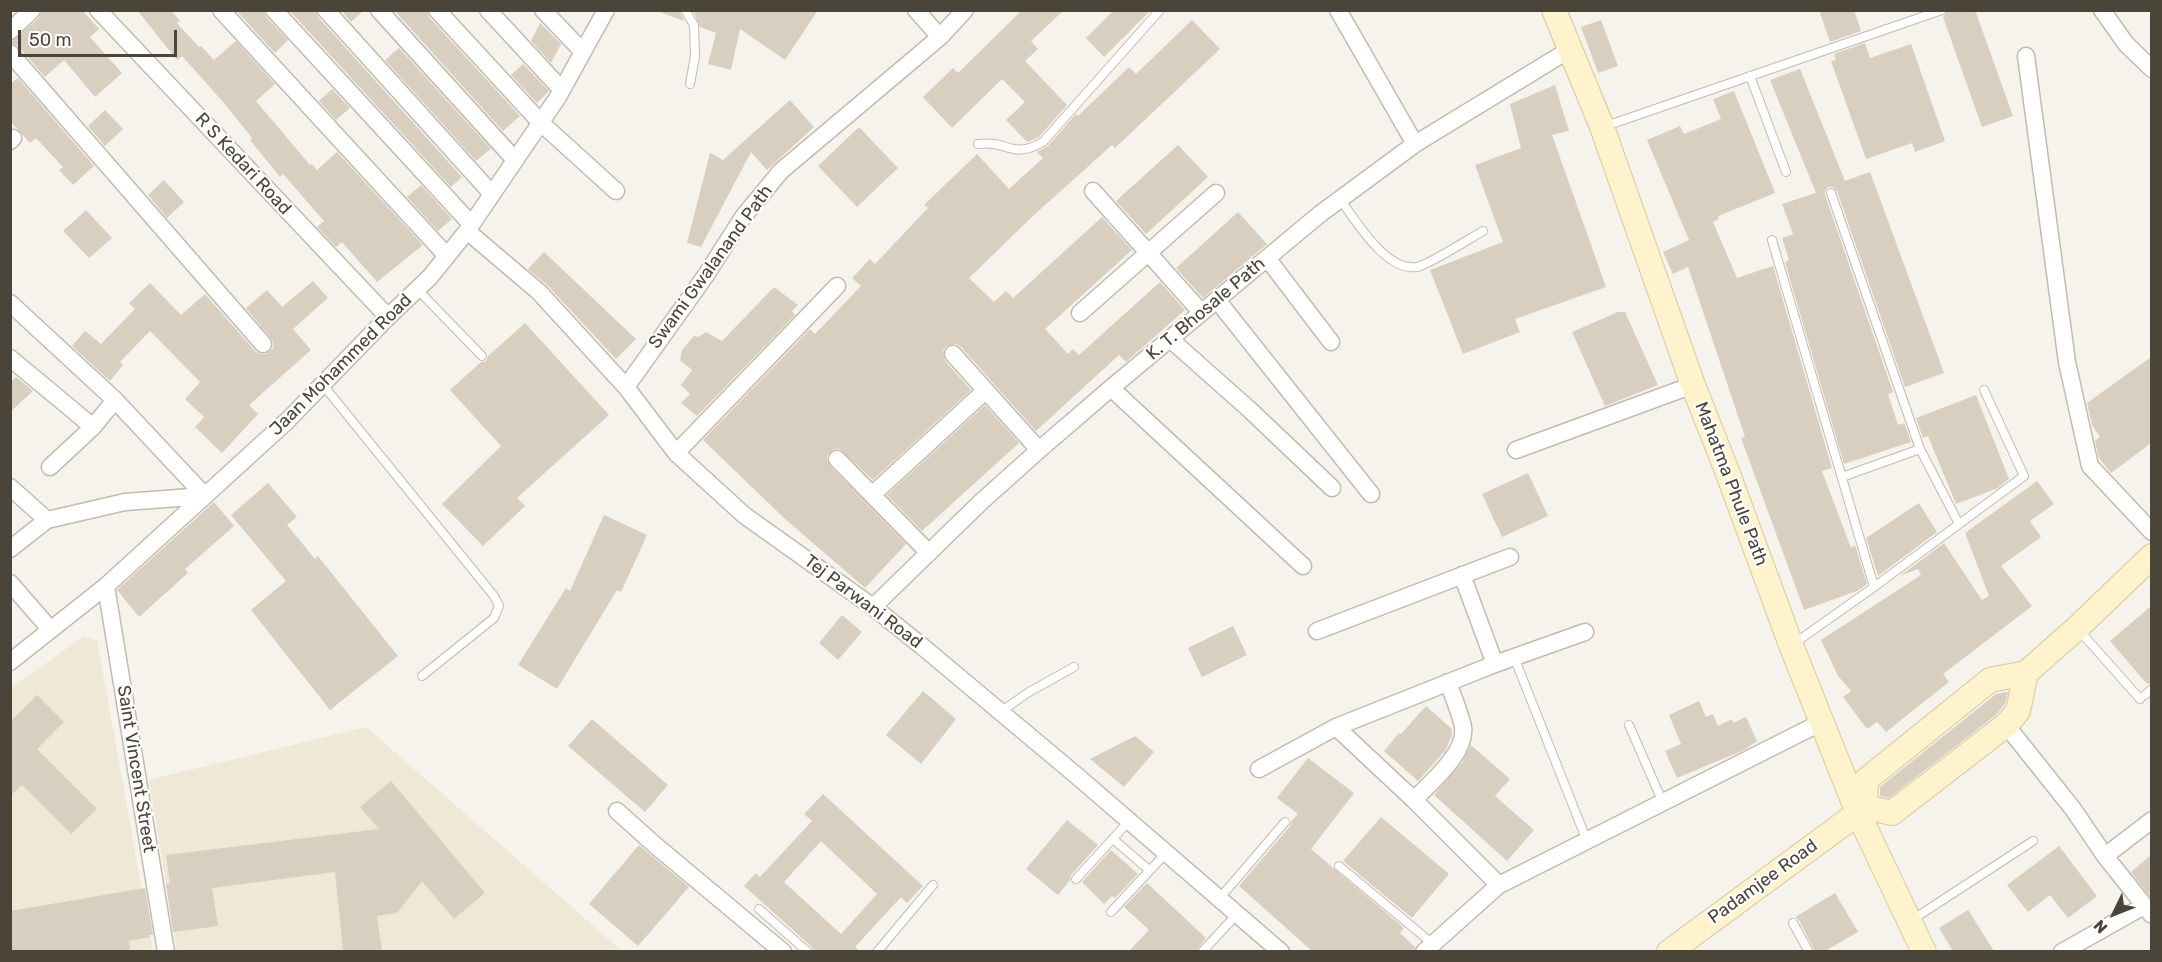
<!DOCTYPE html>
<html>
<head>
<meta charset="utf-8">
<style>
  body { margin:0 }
  #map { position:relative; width:2162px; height:962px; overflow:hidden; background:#f6f3ec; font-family:Rubik,sans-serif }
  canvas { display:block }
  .frame { position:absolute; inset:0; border:12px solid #4b4439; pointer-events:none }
  .north { position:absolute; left:2084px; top:884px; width:60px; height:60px; -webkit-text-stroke:4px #fff; paint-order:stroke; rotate:227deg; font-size:16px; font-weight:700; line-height:24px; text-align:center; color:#4b4439 }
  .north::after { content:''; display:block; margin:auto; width:21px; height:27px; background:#4b4439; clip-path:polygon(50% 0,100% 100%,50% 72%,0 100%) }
  .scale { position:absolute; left:18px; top:30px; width:159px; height:27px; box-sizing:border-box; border:3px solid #4b4439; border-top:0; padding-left:8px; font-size:18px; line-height:21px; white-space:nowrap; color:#4b4439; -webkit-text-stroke:4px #fff; paint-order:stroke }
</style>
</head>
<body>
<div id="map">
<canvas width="2162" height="962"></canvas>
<div class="frame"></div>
<div class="north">N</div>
<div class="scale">50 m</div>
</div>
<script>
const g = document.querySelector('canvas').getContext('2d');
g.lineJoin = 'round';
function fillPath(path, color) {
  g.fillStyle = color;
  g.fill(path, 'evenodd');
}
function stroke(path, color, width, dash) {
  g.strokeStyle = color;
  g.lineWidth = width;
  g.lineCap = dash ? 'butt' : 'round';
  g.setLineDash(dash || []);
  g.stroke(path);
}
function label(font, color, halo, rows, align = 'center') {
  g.font = font + ' Rubik,sans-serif';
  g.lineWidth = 4.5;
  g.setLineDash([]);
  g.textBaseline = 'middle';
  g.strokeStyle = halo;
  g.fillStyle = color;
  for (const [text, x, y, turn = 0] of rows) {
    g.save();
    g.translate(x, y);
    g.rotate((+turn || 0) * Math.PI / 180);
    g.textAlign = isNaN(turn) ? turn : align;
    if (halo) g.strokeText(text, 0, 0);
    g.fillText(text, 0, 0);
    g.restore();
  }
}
const education = new Path2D(`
  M84,636L97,640L153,951H11L10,689Z
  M366,727L622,951H177L149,780Z`);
const building = new Path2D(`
  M42,10H82L99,29L90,37L122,73L95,97L64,60L45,77L18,46L10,43L39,18Z
  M137,10H171L180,21L177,23L199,47L201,46L214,60L236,41L275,84L256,101L310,165L312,164L317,170L337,152L423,245L377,282L342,242L336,247L317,227L324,221L283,174L280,177L250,140L252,138L224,103L182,56L177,60Z
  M236,10H264L266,17L288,40L275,53Z
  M289,10H316L318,17L462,177L451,187Z
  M341,10H364L351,22Z
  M394,10H427L429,17L520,116L503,131Z
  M660,10H679L684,21L660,12Z
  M693,10H818L785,60L740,29L731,70L708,64L716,33L700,27Z
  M1022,10H1064L1031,41L1038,49L1025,61L1067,105L1039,137L1027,142L1006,120L1025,102L1002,79L952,128L923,97L953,68L958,73Z
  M1114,10H1151L1104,57L1086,38Z
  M1819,10H1854L1861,31L1830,42Z
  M1948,10H1975L2013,116L1982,127L1943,17Z
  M1192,20L1220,49L1115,148L1112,145L1034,215L969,278L994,302L1006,291L1013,298L1102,217L1132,250L1045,329L1068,354L1073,349L1079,355L1160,282L1185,310L1126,362L1119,355L1036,431L961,347L956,344L946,346L943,351L945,361L971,390L873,480L840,449H834L827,456V461L830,466L906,544L865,588L784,518L703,440L810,329L815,334L861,286L852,278L870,259L875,264L928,208L924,205L977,154L1009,189L1043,158L1037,152L1048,146L1076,114L1078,116L1129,67L1136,74Z
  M1601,20L1618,66L1598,73L1581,27Z
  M540,23L561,44L551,63L531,41Z
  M1865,43L1870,58L1911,44L1945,141L1915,152L1912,143L1866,159L1831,61L1836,60L1834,54Z
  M399,48L491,149L476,161L385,60Z
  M523,64L549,91L537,103L511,75Z
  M1800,69L1845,181L1870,172L1944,373L1905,387L1837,191L1833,187H1828L1825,191V195L1893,392L1888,394L1898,425L1904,423L1911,442L1844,464L1785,262L1789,260L1782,238L1793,234L1782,204L1816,193L1770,80Z
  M18,78L94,166L73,185L59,170L63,167L36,138L30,143L10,121V84Z
  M1555,85L1569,131L1552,135L1606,287L1515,319L1520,332L1463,354L1430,270L1503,242L1475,165L1521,148L1510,104Z
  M332,89L350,108L336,120L319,101Z
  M1734,91L1775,193L1718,216L1719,219L1713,222L1737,278L1773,266L1832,468L1822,471L1851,548L1855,545L1867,584L1857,591L1804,610L1741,438L1745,437L1688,267L1673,274L1663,252L1689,240L1647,140L1680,126L1684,134L1721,119L1713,99Z
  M790,100L814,127L767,170L751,152L701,247L687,243L710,153L723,160Z
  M105,110L123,129L105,146L88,126Z
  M859,127L898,168L857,207L818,166Z
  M1178,145L1208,177L1146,234L1116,201Z
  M164,180L184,202L167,218L148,195Z
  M421,185L452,219L438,231L407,197Z
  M86,210L112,238L89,258L63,231Z
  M1238,212L1267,244L1203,298L1176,268Z
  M544,252L636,339L616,359L547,285L528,269Z
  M313,281L328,298L293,329L311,350L249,405L258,414L222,453L195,427L204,417L185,399L200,382L150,331L120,362L123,365L110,381L72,346L85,331L101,344L135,309L129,303L150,283L181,315L205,294L255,351L260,354H266L273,348V341L246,308L267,290L282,307Z
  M774,287L798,305L792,311L795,315L697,416L681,403L690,394L681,385L692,370L680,360L682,350L694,336L698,337L706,332L722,341Z
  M1618,312H1625L1658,385L1605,406L1572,332Z
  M525,323L609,415L517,498L525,506L483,546L442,504L501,446L450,390L481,362L486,361L488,356Z
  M2151,357V443L2111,473L2099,458L2095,441L2100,437L2092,425L2087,403Z
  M16,377L33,391L10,412V382Z
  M1976,395L2009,479L1998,488L1956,504L1928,436L1923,438L1916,418Z
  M985,405L1019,443L922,531L887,495Z
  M1528,473L1548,516L1502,537L1482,494Z
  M2037,481L2054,504L2030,521L2041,537L2001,566L2032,606L1943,674L1949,682L1886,732L1877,722L1867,729L1843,697L1851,691L1838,676L1821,640L1921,575L1918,569L1900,576L1944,543L1982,600L1989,596L1965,533Z
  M268,483L297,517L287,525L315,559L318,556L398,656L330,710L251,610L286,581L231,515Z
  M214,502L234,526L185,569L188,573L139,617L117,590Z
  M1919,503L1937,532L1878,576L1866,538Z
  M604,515L647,535L621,592L617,590L557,689L518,665L566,588L570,591Z
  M2151,606V683L2147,684L2110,641Z
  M842,615L862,632L838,660L819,643Z
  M1233,626L1247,655L1202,677L1188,648Z
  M923,691L956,719L921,764L886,735Z
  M2008,692L2005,704L1996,715L1889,798L1880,796V787L1996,694Z
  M37,695L64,722L37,749L97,809L71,834L22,785L10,796V722Z
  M1699,701L1706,717L1713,714L1718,726L1732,719L1733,723L1746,717L1757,741L1744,750L1677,778L1665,751L1681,744L1669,715Z
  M1426,706L1452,729V735L1445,751L1418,781L1384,751L1399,733L1401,734Z
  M592,719L668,785L645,812L568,746Z
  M1135,736L1154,752L1124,787L1090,759Z
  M1471,745L1510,779L1495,796L1534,830L1507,861L1434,795L1462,763Z
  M1308,758L1354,793L1311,849L1404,928L1400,933L1415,947L1414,951H1312L1239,886L1290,826L1291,821L1298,814L1277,798Z
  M391,781L485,893L454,919L422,881L397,913L377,916L382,951H343L335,872L212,888L218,926L173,932L166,884L170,883L166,855L379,829L360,807Z
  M823,794L923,886L907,903L901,897L855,947L860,951H814L812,947L744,886L756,873L760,877L812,821L804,814ZM821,841L877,894L841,934L784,882Z
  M1381,817L1449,874L1412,918L1343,861Z
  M1067,820L1098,845L1071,875L1070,880L1058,895L1026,869Z
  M639,845L689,887L638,946L589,904Z
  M2059,846L2097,896L2068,918L2050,895L2028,912L2007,885Z
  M1111,850L1138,874L1115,898L1112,896L1104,904L1082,882Z
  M2151,855V898L2131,872Z
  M1147,883L1206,938L1196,951H1129L1149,930L1124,907Z
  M145,888L153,935H149L150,937L129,941L130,951H10V911Z
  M1835,893L1858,932L1825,951H1815L1799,920L1795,917Z
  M1968,910L1994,951H1953L1939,928Z`);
const lane = new Path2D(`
  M685,10L694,25L695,56L690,84
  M1750,76L1786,172
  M1603,127L1942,10
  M978,144C1009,140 1011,160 1043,142L1160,10
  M1831,193L1920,449L1959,524
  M1340,199C1356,221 1386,272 1417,267C1430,264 1469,239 1483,231
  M1772,240L1874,587
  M417,289L482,356
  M323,385L494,596L499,606L494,618L422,676
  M1842,477L1920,449
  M2078,629L2140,699
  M1792,645L1874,587L2024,476L1984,390
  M1514,657L1587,841
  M2145,695L2152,689
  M1000,712L1029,692L1074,667
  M1629,725L1663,803
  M1113,839L1149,870
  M1339,866L1433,944
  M1076,879L1129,821
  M1219,899L1285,822
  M759,909L808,952
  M1111,912L1166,853
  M1912,920L2033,841
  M1793,923L1809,952
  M877,952L933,885
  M1202,952L1237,914`);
const street = new Path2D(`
  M98,10L388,317
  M221,10L447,256
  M274,10L471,224
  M326,10L492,194
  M379,10L515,160
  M437,10L541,123L616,191
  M488,10L562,90
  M543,10L583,52
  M916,10L940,37
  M1338,10L1415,144
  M2102,10L2126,44L2152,69
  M10,31L32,10
  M10,53L263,344
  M2026,56L2067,362L2090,466L2152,532
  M10,141L13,138
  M1093,191L1201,312
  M467,231L539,292L626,387L676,453L744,515L873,607L923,647L1077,776L1281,952
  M1267,258L1331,342
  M1217,300L1371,494
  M10,303L115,400L205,496
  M1080,313L1216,193
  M1170,339L1250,410L1332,488
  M953,354L1039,450
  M10,358L93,427
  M626,387L706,275L743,217L781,171L940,37L965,10
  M1111,388L1303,566
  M1516,450L1693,385
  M676,453L837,286
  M837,459L929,553
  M50,467L93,427L115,400
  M10,487L47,520
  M872,495L985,391
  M10,549L47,520L125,502L205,496
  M1462,575L1495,664
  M10,583L50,629
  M106,586L166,952
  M873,607L982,501L1039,450L1111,388L1320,214L1415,144L1569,50
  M1317,631L1510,557
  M10,662L106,586L287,421L388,317L430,277L467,231L558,97L606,10
  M2006,725L2073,809L2105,856L2152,915
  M1336,727L1414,800L1499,885
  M1259,769L1336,727L1495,664L1585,632
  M1414,800C1430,783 1467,753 1463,727C1460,712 1453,697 1448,682
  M617,811L655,845L783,952
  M2105,856L2152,820
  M1424,952L1499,885L1822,722
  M2062,952L2144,906`);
const secondary = new Path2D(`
  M1554,10L1602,127L1693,385L1727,471L1791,645L1858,813L1924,952
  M2026,673L2018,711L2006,725L1892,813L1865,807L1866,780L1990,680L2026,673L2077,628L2152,556
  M1669,952L1858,813`);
const streetNames = [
  ["R S Kedari Road",243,164,47],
  ["Swami Gwalanand Path",711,267,-54],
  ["K. T. Bhosale Path",1206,309,-40],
  ["Jaan Mohammed Road",341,365,-45],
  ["Mahatma Phule Path",1731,484,69],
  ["Tej Parwani Road",863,602,37],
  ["Saint Vincent Street",136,769,81],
  ["Padamjee Road",1763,882,-36]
];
fillPath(education, '#efe8d6');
fillPath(building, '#d8cfc1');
stroke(lane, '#c2bbae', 10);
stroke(street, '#c2bbae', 19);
stroke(secondary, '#d6c79b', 26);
stroke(lane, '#fff', 8);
stroke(street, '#fff', 16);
stroke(secondary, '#fff3cd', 24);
label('18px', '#4b4439', '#fff', streetNames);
</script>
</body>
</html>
